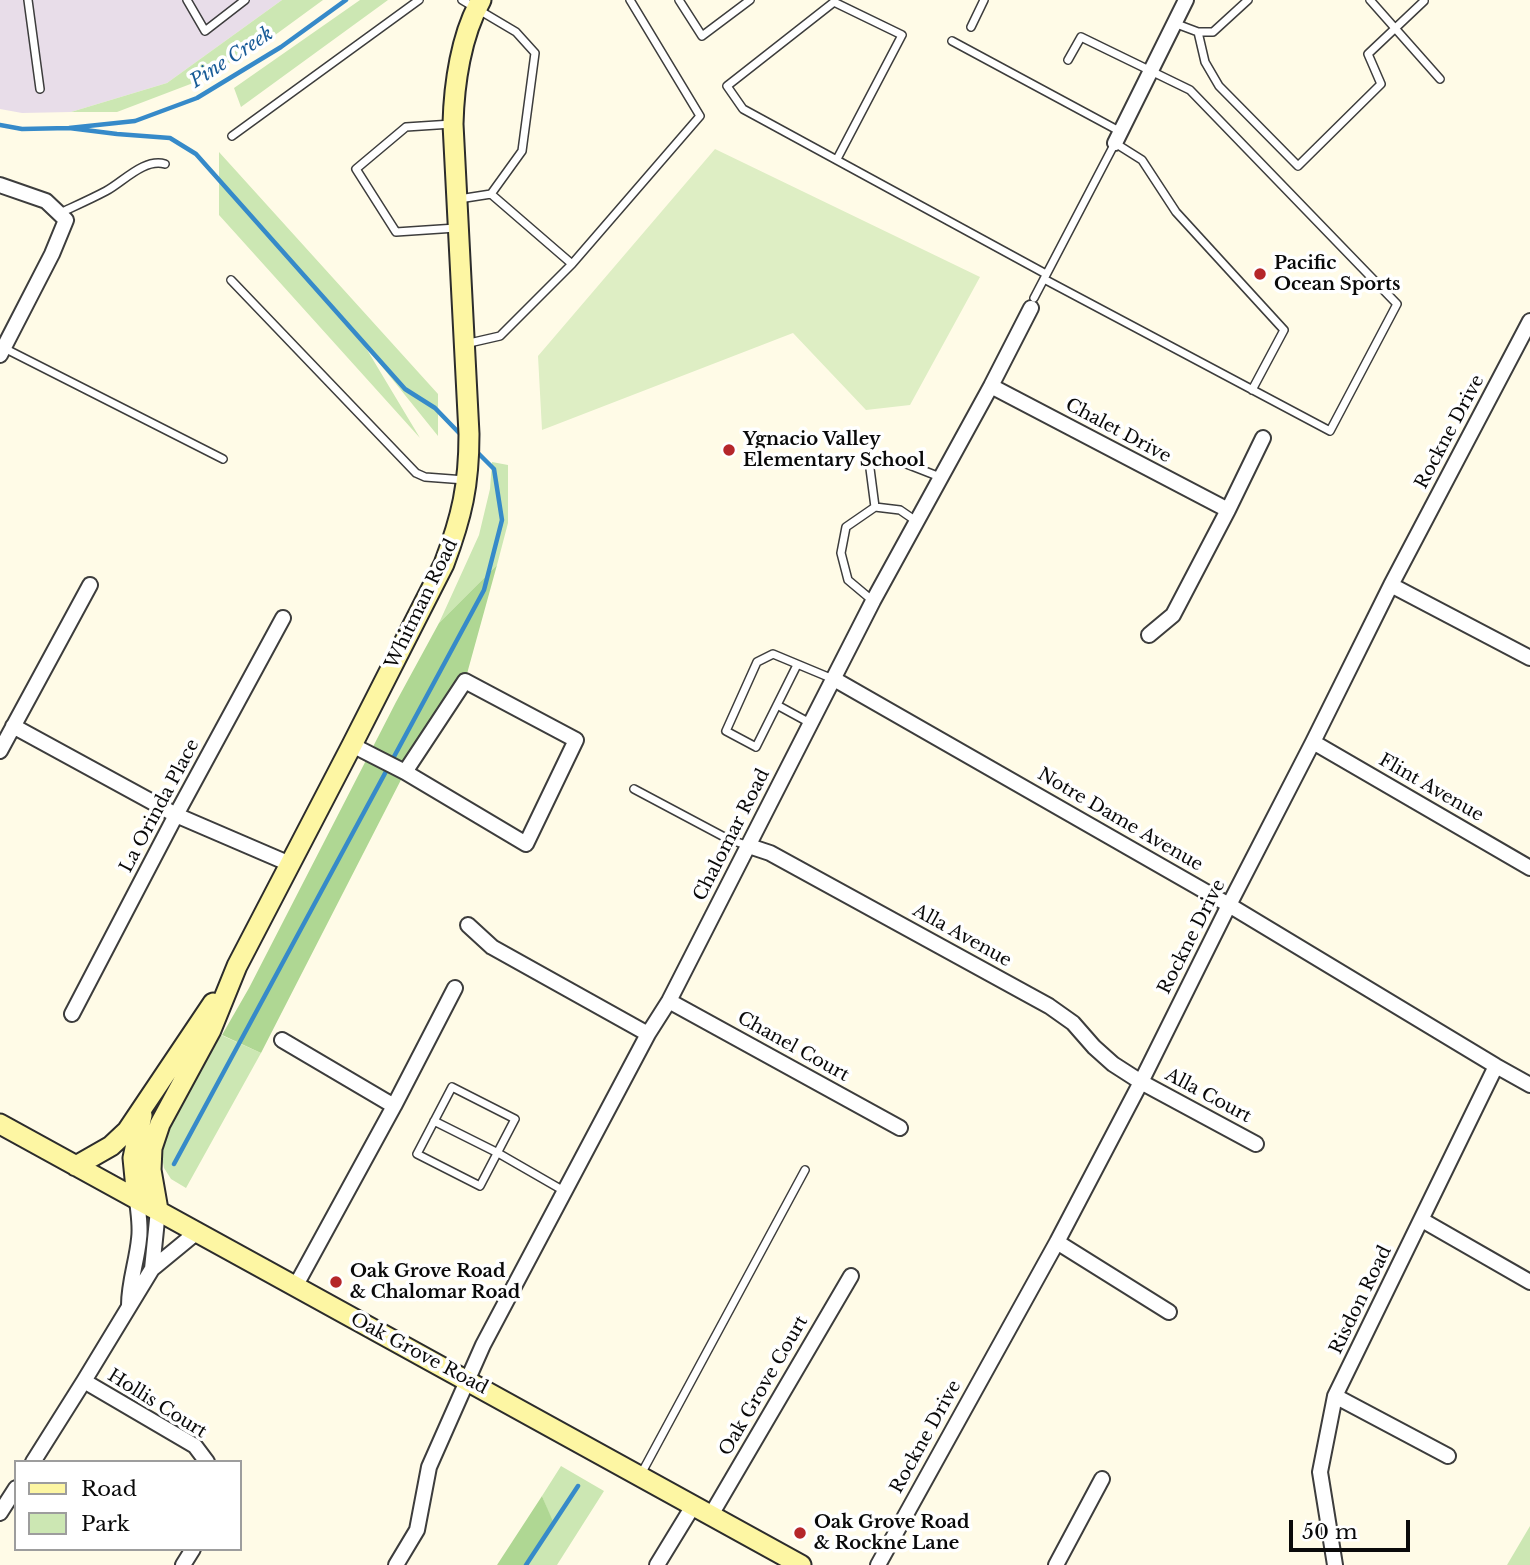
<!DOCTYPE html>
<html>
<head>
<meta charset="utf-8">
<style>
  body { margin:0 }
  #map { position:relative; width:1530px; height:1565px; overflow:hidden; background:#fffbe7; font-family:"Libre Baskerville",serif }
  canvas { display:block }
  .legend { position:absolute; left:14px; top:1460px; width:228px; height:91px; box-sizing:border-box; background:#fff; border:2px solid #9d9d9d; margin:0; padding:9px 12px; list-style:none; font-size:21px; color:#0a0a0a }
  .legend li { display:flex; align-items:center; gap:14px; height:35px }
  .legend b { width:35px; border:2px solid #9d9d9d }
  .scale { position:absolute; left:1289px; top:1520px; width:121px; height:32px; box-sizing:border-box; border:4px solid #0a0a0a; border-top:0; padding-left:9px; font-size:21px; line-height:24px; white-space:nowrap; color:#0a0a0a; -webkit-text-stroke:5px #fff; paint-order:stroke }
</style>
</head>
<body>
<div id="map">
<canvas width="1530" height="1565"></canvas>
<ul class="legend">
<li><b style="height:9px;background:#fdf6a3"></b>Road</li>
<li><b style="height:19px;background:#cce7b3"></b>Park</li>
</ul>
<div class="scale">50 m</div>
</div>
<script>
const g = document.querySelector('canvas').getContext('2d');
g.lineJoin = 'round';
function fillPath(path, color) {
  g.fillStyle = color;
  g.fill(path, 'evenodd');
}
function stroke(path, color, width, dash) {
  g.strokeStyle = color;
  g.lineWidth = width;
  g.lineCap = dash ? 'butt' : 'round';
  g.setLineDash(dash || []);
  g.stroke(path);
}
function label(font, color, halo, rows, align = 'center') {
  g.font = font + ' "Libre Baskerville",serif';
  g.lineWidth = 7;
  g.setLineDash([]);
  g.textBaseline = 'middle';
  g.strokeStyle = halo;
  g.fillStyle = color;
  for (const [text, x, y, turn = 0] of rows) {
    g.save();
    g.translate(x, y);
    g.rotate((+turn || 0) * Math.PI / 180);
    g.textAlign = isNaN(turn) ? turn : align;
    if (halo) g.strokeText(text, 0, 0);
    g.fillText(text, 0, 0);
    g.restore();
  }
}
const industrial = new Path2D(`
  M0,0H282L167,83L71,112L22,113L0,109Z`);
const green = new Path2D(`
  M282,0H323L271,38L201,80L117,112H71L167,83Z
  M360,0H388L241,107L234,88Z
  M219,152L438,394V436L363,343L420,438L219,215Z
  M492,462L508,465V523L497,565L439,623L479,535L490,489Z
  M221,1035L261,1053L186,1188L171,1179L164,1168L161,1152L162,1140L181,1100Z
  M561,1466L604,1491L557,1565H526L553,1524L542,1496Z
  M1530,1526V1565H1507Z`);
const forest = new Path2D(`
  M497,565L465,681L405,772L261,1053L222,1035L249,988L396,702L439,623Z
  M542,1496L554,1524L526,1565H497Z`);
const pitch = new Path2D(`
  M715,149L980,277L910,405L866,410L793,333L542,430L538,356Z`);
const stream = new Path2D(`
  M0,125L22,129L69,128L135,121L197,98L281,47L346,0
  M69,128L117,134L170,138L196,154L405,389L435,408L463,437
  M174,1164L484,590L502,520L494,469L474,449
  M526,1565L578,1486`);
const lane = new Path2D(`
  M28,0L40,89
  M187,0L205,31L245,0
  M462,0L516,32L535,53L522,151L491,194
  M679,0L702,36L750,0
  M1370,0L1440,79
  M1174,23L1198,32H1213L1248,0
  M971,27L984,0
  M1198,32L1205,62L1219,86L1298,166L1381,84L1368,54L1424,1
  M952,41L1121,132
  M452,124L406,127L356,169L396,232L456,228
  M232,136L419,0
  M837,159L902,35L834,2L727,86L743,109L1046,274
  M459,199L491,194L572,264
  M60,213C75,206 91,199 106,191C123,182 144,158 165,164
  M1044,279L1330,431L1397,304L1190,90L1081,37L1068,60
  M231,280L416,473L425,477L465,480
  M1034,298L1115,143L1142,160L1176,212L1284,330L1252,390
  M465,344L500,336L572,264L700,116L630,0
  M4,348L223,459
  M875,507L869,461H899L940,477
  M873,601L848,580L841,553L846,527L875,507L900,510L916,521
  M797,665L756,747L726,731L757,662L773,654L833,679
  M777,705L810,723
  M634,789L728,839L749,846
  M452,1087L515,1119L480,1186L417,1154Z
  M434,1121L498,1153L564,1191
  M640,1476L805,1170`);
const street = new Path2D(`
  M1115,143L1186,0
  M0,185L46,201L66,220L52,254L0,355
  M991,386L1228,510
  M1391,585L1530,658
  M1149,635L1173,615L1228,510L1263,438
  M834,679L1229,905L1496,1066L1530,1085
  M13,726L176,815L290,864
  M1313,742L1530,868
  M352,745L405,772L526,844L576,740L465,681L405,772
  M0,751L90,585
  M749,846L770,853L1049,1006L1073,1023L1094,1047L1113,1064L1141,1082L1256,1144
  M468,925L492,947L648,1034
  M669,1001L900,1128
  M72,1014L176,815L283,618
  M282,1040L394,1106
  M1422,1220L1530,1282
  M1057,1242L1169,1312
  M152,1269L197,1232
  M295,1287L394,1106L455,988
  M129,1305C129,1282 137,1261 139,1239C141,1226 138,1212 137,1199
  M84,1381L195,1446L207,1462
  M1335,1396L1448,1456
  M33,1462L84,1381L152,1269L158,1210
  M0,1513L16,1488
  M711,1515L851,1276
  M183,1565L193,1549
  M396,1565L417,1530L429,1467L483,1345L648,1034L669,1001L873,601L991,386L1031,308
  M657,1565L693,1506
  M878,1565L1057,1242L1141,1082L1229,905L1313,742L1391,585L1530,321
  M1056,1565L1102,1479
  M1335,1565L1320,1472L1335,1396L1496,1066`);
const secondary = new Path2D(`
  M0,1124C267,1271 534,1417 801,1565
  M76,1166L111,1146L127,1131L213,1003
  M137,1199L133,1158L142,1115
  M158,1210L151,1170L152,1148L160,1124L211,1030L237,966L352,745L444,564C462,516 469,485 469,434L453,124C454,84 461,35 481,0`);
const markers = [
  [1260,274,7,"#b52629"],
  [729,450,7,"#b52629"],
  [336,1282,7,"#b52629"],
  [800,1533,7,"#b52629"]
];
const poiNames = [
  ["Pacific",1274,264],
  ["Ocean Sports",1274,285],
  ["Ygnacio Valley",743,440],
  ["Elementary School",743,461],
  ["Oak Grove Road",350,1272],
  ["& Chalomar Road",350,1293],
  ["Oak Grove Road",814,1523],
  ["& Rockne Lane",814,1544]
];
const streetNames = [
  ["Chalet Drive",1118,431,28],
  ["Rockne Drive",1450,432,-62],
  ["Whitman Road",422,604,-64],
  ["Flint Avenue",1431,788,30],
  ["La Orinda Place",160,806,-62],
  ["Notre Dame Avenue",1120,820,30],
  ["Chalomar Road",732,835,-63],
  ["Alla Avenue",962,936,29],
  ["Rockne Drive",1192,937,-63],
  ["Chanel Court",793,1047,29],
  ["Alla Court",1208,1096,28],
  ["Risdon Road",1361,1300,-64],
  ["Oak Grove Road",419,1354,28],
  ["Oak Grove Court",764,1386,-60],
  ["Hollis Court",157,1404,32],
  ["Rockne Drive",926,1437,-61]
];
const waterNames = [
  ["Pine Creek",232,58,-33]
];
fillPath(industrial, '#e8dde9');
fillPath(green, '#cce7b3');
fillPath(forest, '#afd793');
fillPath(pitch, '#deeec4');
stroke(stream, '#368ac9', 4.5);
stroke(lane, '#3d3d3d', 10);
stroke(street, '#3d3d3d', 18);
stroke(secondary, '#2c2c2c', 23);
stroke(lane, '#fff', 7);
stroke(street, '#fff', 14);
stroke(secondary, '#fdf6a3', 19);
for (const [x, y, r, color] of markers) {
  const dot = new Path2D();
  dot.arc(x, y, r, 0, 2 * Math.PI);
  g.fillStyle = color;
  g.fill(dot);
  stroke(dot, '#fff', 2.5);
}
label('bold 18px', '#0a0a0a', '#fff', poiNames, 'left');
label('18px', '#0a0a0a', '#fff', streetNames);
label('italic 19px', '#185b97', '#fff', waterNames);
</script>
</body>
</html>
